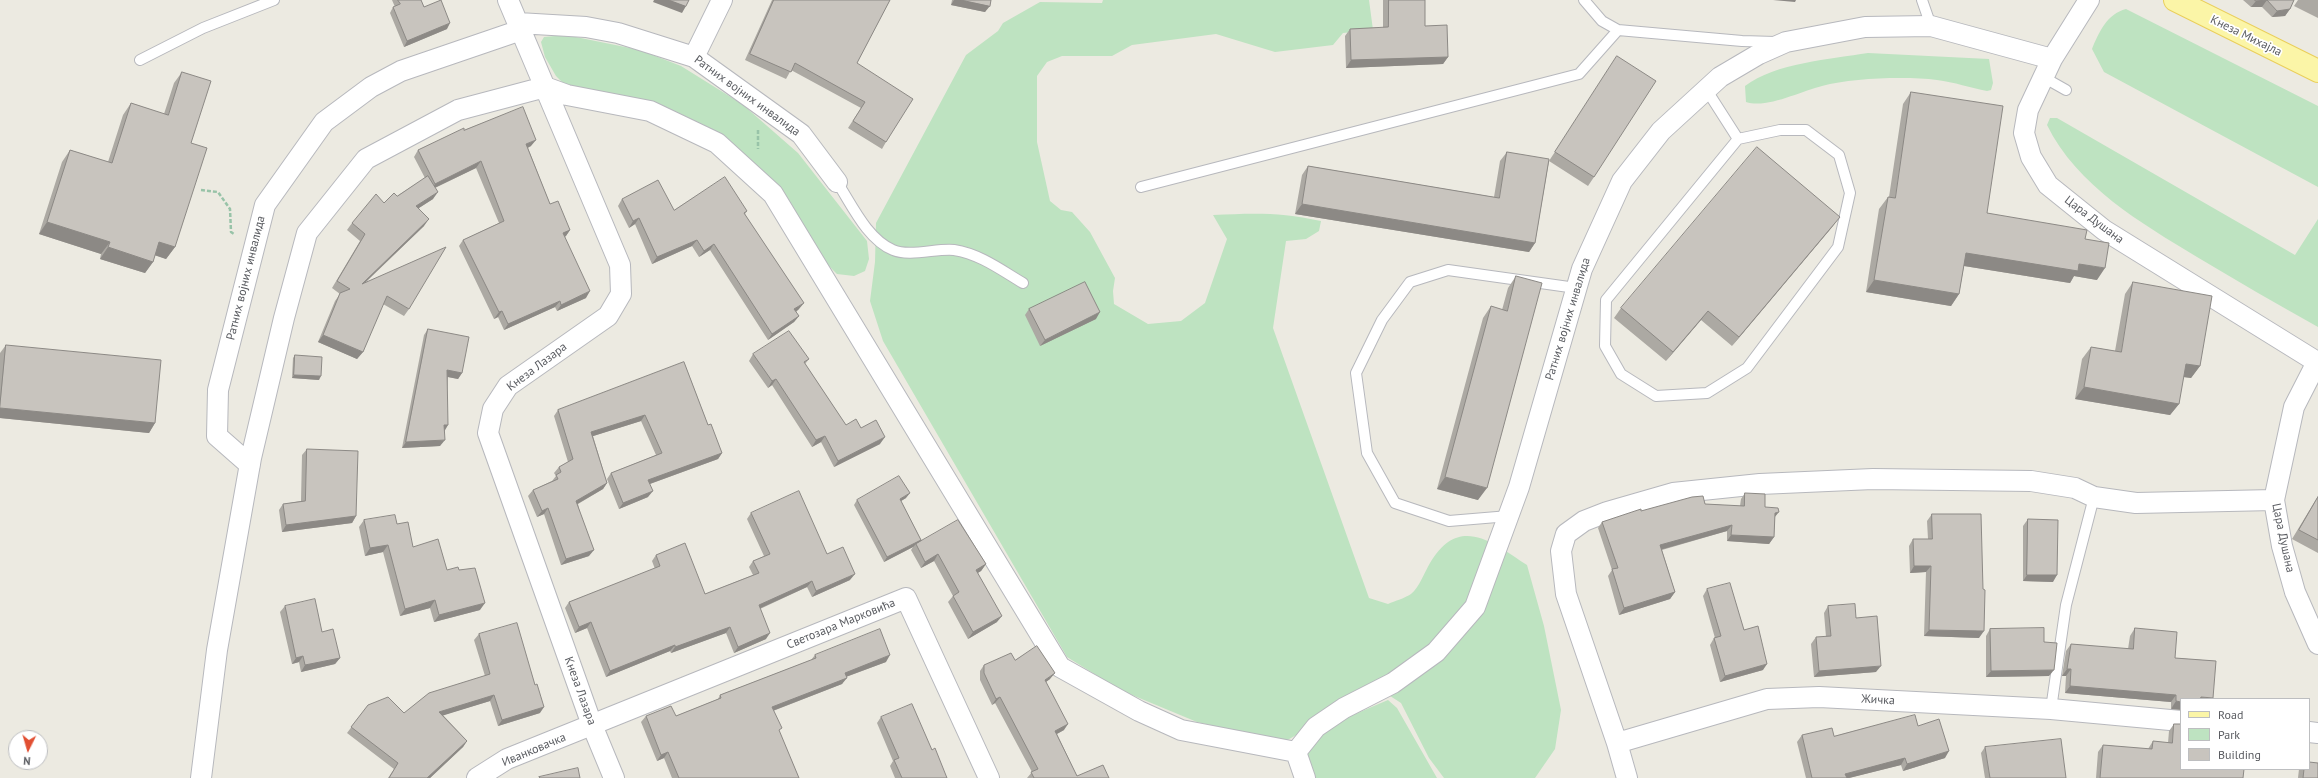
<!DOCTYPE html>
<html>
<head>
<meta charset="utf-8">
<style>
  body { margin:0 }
  #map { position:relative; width:2318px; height:778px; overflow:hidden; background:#eceae1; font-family:"PT Sans",sans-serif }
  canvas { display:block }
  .legend { position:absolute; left:2180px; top:698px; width:130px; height:72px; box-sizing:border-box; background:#fff; border:1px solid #bdbec0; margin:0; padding:5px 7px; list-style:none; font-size:12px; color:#5a5c61 }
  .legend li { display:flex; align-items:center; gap:8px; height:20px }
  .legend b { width:20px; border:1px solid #bdbec0 }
  .north { position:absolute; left:8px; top:730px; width:40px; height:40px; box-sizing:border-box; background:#fff; border:1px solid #bdbec0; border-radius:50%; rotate:185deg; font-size:11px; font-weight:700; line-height:16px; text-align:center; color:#5a5c61 }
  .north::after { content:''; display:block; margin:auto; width:14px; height:18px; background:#e14f32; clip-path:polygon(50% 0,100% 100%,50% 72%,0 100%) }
</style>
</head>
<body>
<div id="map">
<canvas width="2318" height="778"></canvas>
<ul class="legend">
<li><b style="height:5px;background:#fbf5a7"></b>Road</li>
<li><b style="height:11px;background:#bee3c1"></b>Park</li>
<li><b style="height:11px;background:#c8c4be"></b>Building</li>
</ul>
<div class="north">N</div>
</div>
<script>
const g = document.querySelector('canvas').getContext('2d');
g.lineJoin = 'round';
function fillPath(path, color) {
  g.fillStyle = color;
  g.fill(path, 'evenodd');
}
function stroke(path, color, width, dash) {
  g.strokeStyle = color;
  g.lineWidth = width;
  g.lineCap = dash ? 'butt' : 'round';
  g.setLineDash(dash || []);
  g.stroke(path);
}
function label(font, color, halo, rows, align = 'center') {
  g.font = font + ' "PT Sans",sans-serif';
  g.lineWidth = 3.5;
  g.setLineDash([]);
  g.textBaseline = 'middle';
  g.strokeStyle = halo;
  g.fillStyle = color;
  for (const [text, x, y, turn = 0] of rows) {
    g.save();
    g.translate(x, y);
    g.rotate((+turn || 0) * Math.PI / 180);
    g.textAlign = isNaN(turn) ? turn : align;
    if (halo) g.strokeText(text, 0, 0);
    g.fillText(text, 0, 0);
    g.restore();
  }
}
const green = new Path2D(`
  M1103,0H1369L1373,30L1343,33L1333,45L1275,52L1216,34L1132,45L1112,56H1062L1047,62L1037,76V142L1050,201L1061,210L1072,212L1090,232L1115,278L1113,291L1114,304L1148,324L1181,321L1205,303L1227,239L1213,215C1254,213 1280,212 1321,221L1319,231L1306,239L1286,241L1273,328L1369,598L1388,604C1395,601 1405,598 1411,594C1419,588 1425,571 1430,563C1459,514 1492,542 1527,565L1544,626L1561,710L1555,749L1535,778H1444L1429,758L1401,703L1370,683L1317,714L1305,730L1284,742L1197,722L1120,690L1067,657L883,341L870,301L875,262L876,223L966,55L998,31L1003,23L1040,2L1102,3Z
  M2126,9L2318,106V187L2104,72L2092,49C2099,32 2107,14 2126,9Z
  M566,35L640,50L681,66L742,104L798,153L867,241L869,259L865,271L854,276L837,274L824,261L778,191L732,143L697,122L668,108L569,89L556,76L545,57L541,42L544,37Z
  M1868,53L1989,59L1993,83L1991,90L1987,91C1971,88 1954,82 1937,80C1906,76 1852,78 1822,86C1801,91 1767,109 1746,102L1745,86C1775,63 1831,59 1868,53Z
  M2050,118H2057L2295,255L2318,219V327C2277,304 2237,281 2197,257C2141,223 2077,186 2047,125Z
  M1388,700L1397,708L1437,778H1313L1306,751L1334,723Z`);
const path = new Path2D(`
  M758,130V149
  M201,190L218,192L230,209L231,232L234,234`);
const lane = new Path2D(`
  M1584,0L1602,21L1618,30L1742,41L1775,42
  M1922,0L1931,26
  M140,60L203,28L274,0
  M2043,77L2066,90
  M1706,89L1738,139
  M1780,130H1806L1839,155L1850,193L1838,247L1747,368L1707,393L1656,396L1621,374L1605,346L1606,300L1738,139Z
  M837,182C852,205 867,239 893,250C909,257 938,248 954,250C980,254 1001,270 1023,283
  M1141,187L1579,74L1618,30
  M1509,516L1449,521L1395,503L1367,453L1356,373L1382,320L1410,282L1448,270L1576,288
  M2051,709L2066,605L2094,497`);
const street = new Path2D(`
  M508,0L620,265L621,294L608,316L508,386L493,409L488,433L592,725L614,778
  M2089,0L2052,59L2028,110L2024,133L2031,157L2048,185L2104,230L2317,362L2294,407L2274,500L2282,546L2295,592L2318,644
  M518,23L586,27L618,33L694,57L801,134L837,182
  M694,57L722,0
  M250,465L217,436L218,390L265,205L324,122L371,87L401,71L521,30
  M2309,732L2318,733
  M1617,743L1566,594L1561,551L1566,534L1584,521L1607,512L1673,493L1760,484L1873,479L2031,481L2075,488L2094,497L2136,503L2274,500
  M1296,752L1305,778
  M201,778L217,650L251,458L284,318L307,233L366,159L458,110L545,87L567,95L650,111L717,143L773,194L1060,667L1139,711L1181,730L1296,752L1316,727L1344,708L1393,683L1436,652L1475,607L1519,487L1582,269L1622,181L1661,131L1720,77L1759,54L1786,42L1865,27L1931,26L2052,59
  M477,778L507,759L906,598L989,778
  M1627,778L1617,743L1767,699L1819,697L2051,709L2181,721`);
const primary = new Path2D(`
  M2175,0L2318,71`);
const wall = new Path2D(`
  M392,0H421L424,7L447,29L404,47L390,13L393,7H395Z
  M772,0H890L857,63L886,142L882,149L848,128L861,108L791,70L786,79L745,60Z
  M952,0H991L985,12L951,5Z
  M1383,0H1425V26L1448,57L1443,64L1346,68L1345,36L1350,29L1383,28Z
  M2243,0H2294L2290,9L2285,16L2272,17L2262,7H2251Z
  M2298,0H2318V18L2294,6Z
  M1617,56L1594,177L1588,186L1549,161L1535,243L1529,252L1295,214L1302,175L1308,166L1494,197L1500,161L1507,152L1549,161Z
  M182,72L191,143L175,247L166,259L155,255L153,262L145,273L100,259L101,254L39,234L62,162L70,150L108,162L123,115L131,103L164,114L174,83Z
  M1911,92L1987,213L2085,239L2097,280L2074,276L2070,283L1964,266L1959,294L1951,306L1866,292L1879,209L1888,197H1889L1903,104Z
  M464,130L531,146L528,148L550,204L570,230L565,237L586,298L557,311L555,307L504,330L498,317L494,319L459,246L463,240L499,223L476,168L435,188L433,199L419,208L424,226L366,282L409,309L404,316L383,304L363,352L357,359L318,342L335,301L340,294L332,288L360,241L347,230L352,223L384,203L397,196L425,178L414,157L418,150Z
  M622,199L674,210L747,211L745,214L799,309L796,312L799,316L794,322L768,340L710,250L699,257L692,246L652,264L635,224L629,228L618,206Z
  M1833,226L1732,346L1701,320L1666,361L1614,318L1621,308Z
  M1516,276L1478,500L1437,489L1483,318L1491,306L1502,310L1508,288Z
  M2133,282L2200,366L2191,378L2183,377L2179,404L2170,415L2075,399L2082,359L2091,347L2115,351L2125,294Z
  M1029,309L1096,319L1040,346L1025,315Z
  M428,329L462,373L458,379L448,377L444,431L440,446L402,448L424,335Z
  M6,345L155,423L149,433L0,418V353Z
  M753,354L809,359L805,364L846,425L861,428L880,444L834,467L821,442L812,447L772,385L768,388L749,361Z
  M295,355L319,380L292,378L293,358Z
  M684,362L708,425L722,453L718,459L650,484L648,497L619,509L607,479L611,473L656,455L641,421L593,436L607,483L603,489L578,504L589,556L561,565L544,514L537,517L528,496L533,490L552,481L556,476L554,473L559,467L568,462L554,416L558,410Z
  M307,449L356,516L352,523L282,532L279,510L283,504L301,501L302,455Z
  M1745,493L1765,507L1775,517L1774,537L1769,544L1727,541V531L1662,550L1675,592L1670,599L1619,615L1608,576L1612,570L1598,528L1602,522L1641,511L1705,504L1740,506L1741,499Z
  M2318,496V553L2292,539Z
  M906,498L901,501L921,540L986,564L981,571L978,573L997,622L968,639L948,602L953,596L934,561L921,568L911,550L913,547L884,562L854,505L857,500Z
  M751,513L827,554L850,580L812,597L807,587L760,609L766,639L734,653L726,633L671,653L670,651L606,677L587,628L575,633L565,608L569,602L655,569L652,561L656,555L705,594L753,575L749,567L753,561L764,556L747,519Z
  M1932,514L1979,638L1924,636L1926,572L1910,573L1909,546L1913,539H1928L1927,521Z
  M2028,519L2053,582L2023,581V526Z
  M364,520L397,524L413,547L447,570H459L480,610L434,622L430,608L400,616L383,552L365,556L359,527Z
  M1707,589L1744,630L1763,670L1720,682L1710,645L1714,638H1715L1703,596Z
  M285,606L322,632L340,658L335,664L301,672L299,662L292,664L280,612Z
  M1828,606L1856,618L1876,672L1814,677L1811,644L1816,637H1826L1824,613Z
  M2135,628L2175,658L2216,661L2171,709V702L2065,693L2066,676H2062L2066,651L2071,644L2128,649L2130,636Z
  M1990,629L2044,642L2049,676L1986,677V636Z
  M479,634L540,713L498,726L490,701L443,715L467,741L463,747L430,778H388L394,769L347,733L368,705L404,713L485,676L474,640Z
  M815,655L886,662L846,677L842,684L773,711L779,731L799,778H672L664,758L657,761L641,722L646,716H676L718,699L720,695L811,660Z
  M1015,660L1050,679L1046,682L1064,730L1057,734L1077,776L1109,778H1027L1032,772L995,703L992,705L980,680V671L984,665Z
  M881,717L932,750L947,778H895L890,766L893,761L877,723Z
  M2174,724L2181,769L2243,778H2096L2098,752L2103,745L2148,749L2153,741L2168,743L2169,731Z
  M1802,735L1834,736L1945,758L1903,771L1901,765L1849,778H1806L1797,742Z
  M1985,747L2066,778H1985L1981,753Z
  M2299,769H2309L2318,778H2298Z`);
const shadedWall = new Path2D(`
  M654,0H669L686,6L682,13L653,2Z
  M954,0H961L990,6L985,12L951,5Z
  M1773,0H1796L1795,2Z
  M2267,0L2262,7H2251L2256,1Z
  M2290,9L2285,16L2272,17L2277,11Z
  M450,23L447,29L404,47L407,41Z
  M1448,57L1443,64L1346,68L1351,60Z
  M536,140L531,146L522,150L526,144Z
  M481,161L476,168L430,190L435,184Z
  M438,192L433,199L411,213L416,206Z
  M1302,204L1535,243L1529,252L1295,214Z
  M1840,217L1833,226L1732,346L1739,337Z
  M639,218L635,224L629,228L633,221Z
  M429,219L424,226L356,291L362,284Z
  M47,222L110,242L101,254L39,234Z
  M570,230L566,236L559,239L563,233Z
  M697,240L692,246L652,264L657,257Z
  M159,242L175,247L166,259L151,254Z
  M714,244L710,250L699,257L704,251Z
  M108,247L153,262L145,273L100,259Z
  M1966,253L2079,264L2105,268L2097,280L2074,276L2070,283L1958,265Z
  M1874,280L1959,294L1951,306L1866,292Z
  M590,291L586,298L557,311L561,305Z
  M560,301L555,307L504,330L508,324Z
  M804,303L799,309L790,316L794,309Z
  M502,311L498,317L494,319L499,312Z
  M1708,311L1701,320L1666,361L1673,352Z
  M1100,312L1096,319L1040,346L1045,340Z
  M799,316L794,322L768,340L772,334Z
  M323,335L363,352L357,359L318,342Z
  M2186,364L2200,366L2191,378L2177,376Z
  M447,370L462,373L458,379L443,376Z
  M294,375L321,376L319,380L292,378Z
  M776,379L772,385L768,388L772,381Z
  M2084,387L2179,404L2170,415L2075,399Z
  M0,408L155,423L149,433L0,418Z
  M645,415L641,421L587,438L591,432Z
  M444,425H448L444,432Z
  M825,436L821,442L812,447L816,440Z
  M885,437L880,444L834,467L838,461Z
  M445,440L440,446L402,448L406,442Z
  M722,453L718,459L644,486L648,480Z
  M1445,477L1487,488L1478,500L1437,489Z
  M607,483L603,489L572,507L576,501Z
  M653,491L648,497L619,509L623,503Z
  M910,493L906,498L896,504L900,499Z
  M548,508L544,514L537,517L542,511Z
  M1779,512L1774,518L1775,513Z
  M356,516L352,523L282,532L286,525Z
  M1732,525L1727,531L1656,551L1660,545Z
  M1731,535L1774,537L1769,544L1727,541Z
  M921,540L918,545L916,544L913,547L884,562L887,557Z
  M388,545L383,552L365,556L370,548Z
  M594,550L589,556L561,565L566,559Z
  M938,554L934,561L921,568L925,562Z
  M986,564L981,571L972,576L976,570Z
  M1914,566H1931L1926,572L1910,573Z
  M855,574L850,580L812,597L816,591Z
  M2027,575H2057L2053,582L2023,581Z
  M812,581L807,587L754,611L759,605Z
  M1675,592L1670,599L1619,615L1624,608Z
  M435,600L430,608L400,616L405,609Z
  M485,603L480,610L434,622L439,615Z
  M1002,616L997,622L968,639L973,632Z
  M591,622L587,628L575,633L579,627Z
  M730,627L726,633L671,653L675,647Z
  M1929,630L1984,631L1979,638L1924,636Z
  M770,633L766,639L734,653L738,647Z
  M675,645L670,651L606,677L610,671Z
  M890,655L886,662L840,679L845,673Z
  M303,656L299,662L292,664L296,658Z
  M340,658L335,664L301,672L305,665Z
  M1767,664L1763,670L1720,682L1725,676Z
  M1881,666L1876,672L1814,677L1819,671Z
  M2067,669H2071L2066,676H2062Z
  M2054,670L2049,676L1986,677L1991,671Z
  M1055,673L1050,679L1040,686L1045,680Z
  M847,678L842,684L767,713L772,707Z
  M2070,686L2176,695L2171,702L2065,693Z
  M494,695L490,701L435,718L439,712Z
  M1000,697L995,703L992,705L996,699Z
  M2201,697L2213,698L2212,699H2199Z
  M2176,701L2181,702V710L2171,709Z
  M544,707L540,713L498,726L502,720Z
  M1068,724L1064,730L1051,737L1055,731Z
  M467,741L463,747L430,778H427Z
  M1949,751L1945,758L1903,771L1907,764Z
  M668,752L664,758L657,761L661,755Z
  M1905,758L1901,765L1849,778H1842L1845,774Z`);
const building = new Path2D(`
  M398,0H421L424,7L441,0L450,23L407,41L393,7L400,4Z
  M669,0H689L686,6Z
  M774,0H890L857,63L913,99L886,142L853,121L865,102L795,63L791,72L750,54Z
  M961,0H991L990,6Z
  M1389,0H1425V26L1447,25L1448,57L1351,60L1350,29L1388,27Z
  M2255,0H2294L2290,9L2277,11L2267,0L2256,1Z
  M1617,56L1656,81L1594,177L1555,152Z
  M182,72L211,81L191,143L207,148L175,247L159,242L153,262L108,247L110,242L47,222L70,150L112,163L131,103L168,115Z
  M1911,92L2003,106L1987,213L2087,230L2085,239L2109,243L2105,268L2079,264L2078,271L1966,253L1959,294L1874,280L1888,197L1895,198Z
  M523,107L536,140L526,144L550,204L558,201L570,230L563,233L590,291L561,305L560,301L508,324L502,311L499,312L463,240L504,221L481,161L435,184L418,150L464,128V130Z
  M1757,147L1840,217L1739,337L1708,311L1673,352L1621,308Z
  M1507,152L1549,159L1535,243L1302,204L1308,166L1499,198Z
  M428,176L438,192L416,206L429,219L362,284L446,247L409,309L387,296L363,352L323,335L340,293L350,289L337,281L365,234L352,223L376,194L384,203L394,193L397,196Z
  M725,177L747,211L744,213L804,303L794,309L799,316L772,334L714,244L704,251L697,240L657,257L639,218L633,221L622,199L658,180L674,210Z
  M1516,276L1542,283L1487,488L1445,477L1491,306L1507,311Z
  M1085,282L1100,312L1045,340L1029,309Z
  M2133,282L2212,296L2200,366L2186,364L2179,404L2084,387L2091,347L2121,352Z
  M428,329L469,337L462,373L447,370L448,425H444L445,440L406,442Z
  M789,331L809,359L804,362L846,425L856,419L861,428L876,420L885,437L838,461L825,436L816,440L776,379L772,381L753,354Z
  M6,345L161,360L155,423L0,408Z
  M295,355L322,357L321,376L294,375Z
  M684,362L708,425L711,424L722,453L648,480L653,491L623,503L611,473L662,453L645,415L591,432L607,483L576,501L594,550L566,559L548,508L542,511L533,490L558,479L556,475L561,472L559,467L573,459L558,410Z
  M307,449L358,451L356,516L286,525L283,504L305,501Z
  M899,476L910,493L900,499L921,540L887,557L857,500Z
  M799,491L827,554L843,547L855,574L816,591L812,581L759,605L770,633L738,647L730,627L675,647V645L610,671L591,622L579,627L569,602L660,566L656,555L685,543L705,594L759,573L753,561L770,554L751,513Z
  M1745,493L1765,494V507L1778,508L1779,512L1775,513L1774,537L1731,535L1732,525L1660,545L1675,592L1624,608L1612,569L1618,568L1602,522L1641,509V511L1692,497L1703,496L1705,504L1744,506Z
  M2318,497V540L2299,530Z
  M1932,514H1981L1983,589L1985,590L1984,631L1929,630L1931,566H1914L1913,539H1932Z
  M395,515L397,524L408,522L413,547L438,539L447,570L458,567L459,570L475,568L485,603L439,615L435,600L405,609L388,545L370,548L364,520Z
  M2028,519L2058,520L2057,575H2027Z
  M958,520L986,564L976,570L1002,616L973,632L953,596L959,592L938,554L925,562L916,544Z
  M1730,583L1744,630L1758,626L1767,664L1725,676L1714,638L1721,636L1707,589Z
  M315,599L322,632L333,629L340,658L305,665L303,656L296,658L285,606Z
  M1855,604L1856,618L1877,616L1881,666L1819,671L1816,637L1831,636L1828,606Z
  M517,623L535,685L537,684L544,707L502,720L494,695L439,712L467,741L427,778H389L398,763L351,727L368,705L388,697L404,713L429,693L490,674L479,634Z
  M2044,628V642L2057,643L2054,670L1991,671L1990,629Z
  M2135,628L2177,632L2175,658L2216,661L2213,698L2201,697L2200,699H2181V702L2176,701V695L2070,686L2071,669H2067L2071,644L2133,649Z
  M880,629L890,655L845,673L847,678L772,707L782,728L779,730L799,778H679L668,752L661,755L646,716L671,706L676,716L721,698L720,695L746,685L816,658L815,655Z
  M1037,646L1055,673L1045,680L1068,724L1055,731L1077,776L1103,765L1109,778H1034L1031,772L1038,769L1000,697L996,699L984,673V665L1011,653L1015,660Z
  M912,704L932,750L935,748L947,778H902L894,760L899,758L881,717Z
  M1915,715L1918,726L1939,719L1949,751L1907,764L1905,758L1845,774L1847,778H1812L1802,735L1832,728L1834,736Z
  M2174,724H2181V769H2244L2243,778H2100L2103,745L2152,749L2153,741L2172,743Z
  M2061,739L2066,778H1990L1985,747Z
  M2309,762L2318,763V778H2303L2304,769H2309Z
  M578,768L580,778H540L539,777Z`);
const streetNames = [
  ["Кнеза Михајла",2246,36,26],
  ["Ратних војних инвалида",747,96,36],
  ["Цара Душана",2094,220,37],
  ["Ратних војних инвалида",246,278,-76],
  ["Ратних војних инвалида",1568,319,-73],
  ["Кнеза Лазара",537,367,-37],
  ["Цара Душана",2283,538,78],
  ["Светозара Марковића",841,624,-22],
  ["Кнеза Лазара",580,691,70],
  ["Жичка",1878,700,3],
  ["Иванковачка",534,750,-23]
];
fillPath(green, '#bee3c1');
stroke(lane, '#b7b8bd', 12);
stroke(street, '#b7b8bd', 22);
stroke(primary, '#eacf5b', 24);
stroke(path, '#98c3a8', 2.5, [4, 2]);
stroke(lane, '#fff', 10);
stroke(street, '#fff', 20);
stroke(primary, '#fbf5a7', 22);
fillPath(wall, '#aca9a3');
fillPath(shadedWall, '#8c8985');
fillPath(building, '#c8c4be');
stroke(building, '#8c8985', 1);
label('12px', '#5a5c61', '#fff', streetNames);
</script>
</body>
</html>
